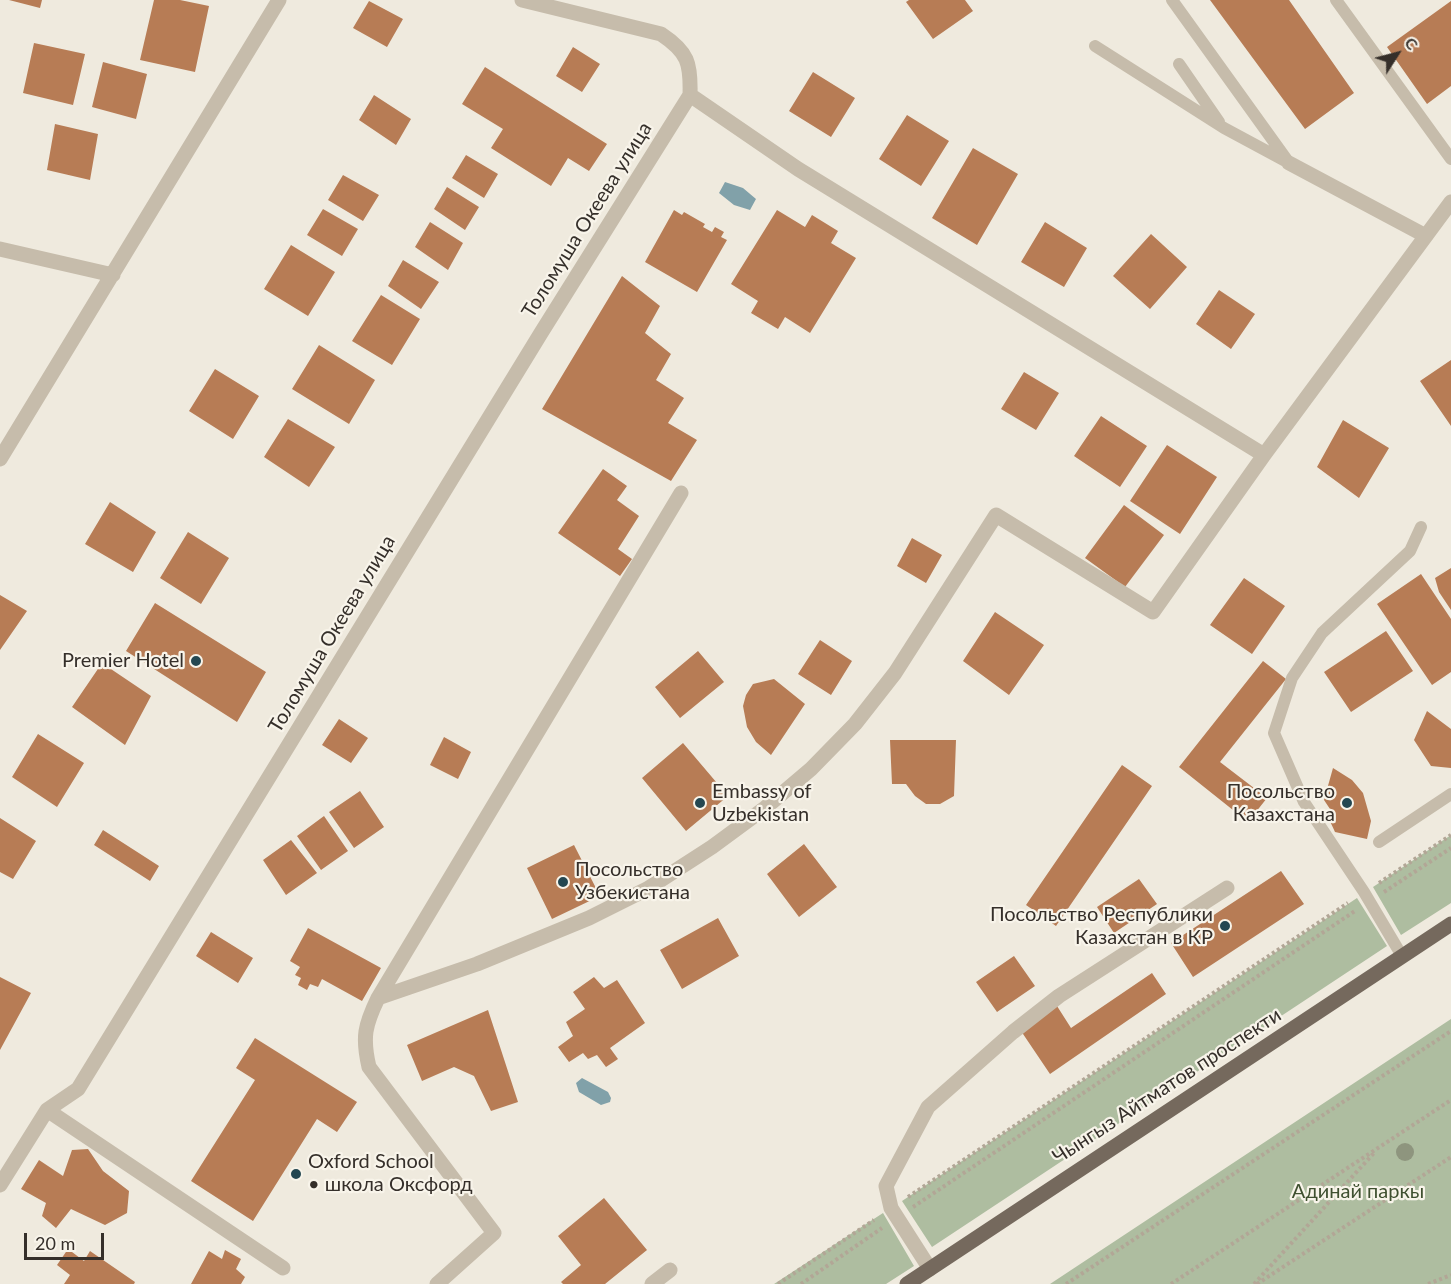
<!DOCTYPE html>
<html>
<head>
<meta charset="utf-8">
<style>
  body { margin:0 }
  #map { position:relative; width:1451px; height:1284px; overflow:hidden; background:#efeade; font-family:Lato,sans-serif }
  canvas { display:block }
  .north { position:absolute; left:1367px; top:24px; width:60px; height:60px; -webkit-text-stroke:4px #f8f4ea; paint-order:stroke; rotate:54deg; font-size:16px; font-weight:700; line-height:24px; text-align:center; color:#352f2a }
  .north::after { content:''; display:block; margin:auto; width:21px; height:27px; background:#352f2a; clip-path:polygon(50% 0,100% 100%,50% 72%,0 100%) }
  .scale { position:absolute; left:24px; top:1233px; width:80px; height:27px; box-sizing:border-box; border:3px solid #352f2a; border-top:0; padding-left:8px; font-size:18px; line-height:21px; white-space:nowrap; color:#352f2a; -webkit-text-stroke:4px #f8f4ea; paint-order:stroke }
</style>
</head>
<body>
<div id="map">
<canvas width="1451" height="1284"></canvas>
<div class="north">С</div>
<div class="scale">20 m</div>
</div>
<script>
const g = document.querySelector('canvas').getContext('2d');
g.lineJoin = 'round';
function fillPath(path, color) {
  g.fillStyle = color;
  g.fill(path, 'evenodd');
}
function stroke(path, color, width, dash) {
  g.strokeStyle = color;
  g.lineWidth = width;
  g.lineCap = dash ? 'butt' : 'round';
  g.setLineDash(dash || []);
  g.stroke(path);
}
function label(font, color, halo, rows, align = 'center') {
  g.font = font + ' Lato,sans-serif';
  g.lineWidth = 4.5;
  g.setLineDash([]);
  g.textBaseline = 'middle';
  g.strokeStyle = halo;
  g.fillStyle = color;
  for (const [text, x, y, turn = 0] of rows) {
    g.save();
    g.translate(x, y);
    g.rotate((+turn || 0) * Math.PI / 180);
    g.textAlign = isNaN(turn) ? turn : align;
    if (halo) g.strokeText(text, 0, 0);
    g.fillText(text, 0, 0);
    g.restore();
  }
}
const green = new Path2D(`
  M1451,835V903L1401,935L1373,887Z
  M1357,898L1387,946L932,1247L902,1201Z
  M1451,1019V1284H1050Z
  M883,1213L914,1266L886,1284H774Z`);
const water = new Path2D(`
  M725,182L743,188L756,199L750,210L734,205L719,193Z
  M582,1078L608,1092L611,1098L610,1102L601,1105L579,1092L576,1083Z`);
const building = new Path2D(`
  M9,0H42L40,8Z
  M154,0H180L209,6L195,72L140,60Z
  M909,0H965L973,11L933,39L906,2Z
  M1210,0H1289L1354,93L1305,129Z
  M369,1L403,19L387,47L353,28Z
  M1451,1V86L1427,104L1387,47Z
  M34,43L85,54L73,105L23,93Z
  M573,47L600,64L582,92L556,76Z
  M103,62L147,74L136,119L92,107Z
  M485,67L607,144L589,171L568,158L551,186L491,148L503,129L462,104Z
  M813,72L855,98L831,137L789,111Z
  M374,95L411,119L396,145L359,120Z
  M907,115L949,141L921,186L879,159Z
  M55,124L98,134L90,180L47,170Z
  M973,148L1018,174L977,245L932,218Z
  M466,155L498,174L484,198L452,178Z
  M343,175L379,195L363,221L328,200Z
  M447,187L479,207L465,230L434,209Z
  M323,209L358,229L342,256L307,235Z
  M674,210L682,215L684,212L705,224L703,227L712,232L715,227L724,232L721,237L727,240L697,292L645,262Z
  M777,210L805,227L812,215L838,231L831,243L856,258L810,333L785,317L778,329L751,313L758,301L731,284Z
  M430,222L463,243L448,270L415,247Z
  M1045,222L1087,248L1064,287L1021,262Z
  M1151,234L1187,267L1150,309L1113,276Z
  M291,245L335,272L308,316L264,289Z
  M403,260L439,282L421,309L388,286Z
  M622,276L660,306L645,333L671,354L656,380L684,398L668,423L697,440L671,481L542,409Z
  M1219,290L1255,314L1231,349L1196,324Z
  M381,295L420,319L392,365L352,341Z
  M319,345L375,380L349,424L292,389Z
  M1451,360V426L1420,381Z
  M215,369L259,396L233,439L189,411Z
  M1024,372L1059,393L1036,430L1001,409Z
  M1101,416L1147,446L1120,487L1074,456Z
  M288,419L335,447L309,487L264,457Z
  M1343,420L1389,448L1359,498L1317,467Z
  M1167,445L1217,477L1180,534L1130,501Z
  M603,469L627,486L617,500L639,516L618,549L632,559L620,576L558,533Z
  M110,502L156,532L133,572L85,544Z
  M1124,505L1164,535L1125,587L1085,558Z
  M188,532L229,558L201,604L160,578Z
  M912,538L942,555L926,583L897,566Z
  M1451,568V610L1439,592L1435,578Z
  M1421,574L1451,619V672L1432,685L1377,604Z
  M1244,578L1285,606L1252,654L1210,625Z
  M0,595L27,611L0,650Z
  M155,603L266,672L237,722L126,651Z
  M995,612L1044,645L1009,695L963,661Z
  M1386,631L1413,671L1351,712L1324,672Z
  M820,640L852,661L831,695L798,674Z
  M698,651L724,682L680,718L655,687Z
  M1263,661L1286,679L1220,762L1267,798L1248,822L1179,767Z
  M102,663L151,696L125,745L72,707Z
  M774,679L805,704L771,755L756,742L747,727L743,706L746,695L753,684Z
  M1427,711L1451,729V768L1431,766L1414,740Z
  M339,719L368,738L351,763L322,745Z
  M38,734L84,763L57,807L12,777Z
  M444,737L471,752L458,779L430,765Z
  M890,740H956L954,796L940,804H926L915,796L906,784H892Z
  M683,743L728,796L686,831L642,778Z
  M1122,765L1152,786L1056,926L1026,905Z
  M1333,768L1352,780L1363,793L1371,821L1367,839L1335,832L1329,819L1334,815L1324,800Z
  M360,791L384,827L354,848L329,812Z
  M324,816L348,851L321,870L297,836Z
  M0,818L36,841L13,879L0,872Z
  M103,830L159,866L150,881L94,845Z
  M291,840L317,873L286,895L263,860Z
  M804,844L837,887L799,917L767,874Z
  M574,845L600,896L552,919L527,868Z
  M1281,871L1304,904L1193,977L1171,943Z
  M1139,879L1157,904L1114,933L1097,907Z
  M718,918L739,956L682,989L660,950Z
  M308,928L381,968L362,1001L322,979L318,987L310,984L307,990L298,985L301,978L295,975L300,967L290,961Z
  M211,932L253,958L238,983L196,956Z
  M1014,956L1035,986L997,1012L976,982Z
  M1152,973L1166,994L1050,1074L1021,1031L1057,1006L1071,1028Z
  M0,977L31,993L0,1050Z
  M594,977L604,988L617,980L645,1023L610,1048L618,1059L606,1067L597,1055L588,1059L583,1053L569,1062L558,1047L573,1036L566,1022L585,1009L573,992Z
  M488,1010L518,1102L491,1111L474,1076L454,1067L422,1081L407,1045Z
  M255,1038L357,1102L337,1132L317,1119L253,1221L191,1181L255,1080L236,1068Z
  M88,1149L103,1171L129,1191L127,1213L105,1225L71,1209L56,1228L42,1216L46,1203L21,1189L39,1160L63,1176L72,1150Z
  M604,1198L647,1250L605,1284H563L561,1282L581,1265L558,1236Z
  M68,1249L84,1261L90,1251L135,1282L134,1284H64L70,1275L57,1265Z
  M225,1250L241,1259L236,1269L245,1277L241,1284H191L209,1251L222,1259Z`);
const path = new Path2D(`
  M1379,883L1451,835
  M1384,892L1451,848
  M908,1197L1348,903
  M913,1207L1355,911
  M778,1284L874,1220
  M801,1284L882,1228
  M1066,1284L1451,1031
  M1171,1284L1451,1100
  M1254,1284L1374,1153
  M1257,1284L1451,1157
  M1428,1284L1451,1275`);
const lane = new Path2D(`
  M1172,0L1287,160
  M1336,0L1451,159
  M1095,46L1224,128L1289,163
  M1179,64L1219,122
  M1379,842L1451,794
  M1402,956L1364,892L1304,802L1274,733L1292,678L1322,633L1410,551L1421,527`);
const street = new Path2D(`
  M522,0L661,34C688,52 691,63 690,95
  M690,95L798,169L1264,455
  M1289,163L1426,236
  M0,249L113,275
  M0,459L279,0
  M378,998L477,964L589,918L647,889L712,847L765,808L811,769L855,724L895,673L996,515L1153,612L1264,455L1451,202
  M47,1110L283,1268
  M0,1185L47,1110L78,1089L541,333L690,95
  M930,1269L891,1208L886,1186L928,1107L1013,1032L1059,996L1227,888
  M437,1284L494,1233L369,1067C362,1037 365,1025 378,998L681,493
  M652,1284L670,1270`);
const primary = new Path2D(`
  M907,1284L1451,924`);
const trees = [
  [1405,1152]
];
const markers = [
  [196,661,6,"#244751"],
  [700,803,6,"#244751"],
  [1347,803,6,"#244751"],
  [563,882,6,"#244751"],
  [1225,926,6,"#244751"],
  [296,1174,6,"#244751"]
];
const streetNames = [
  ["Толомуша Океева улица",587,220,-58],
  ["Толомуша Океева улица",332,634,-59],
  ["Чынгыз Айтматов проспекти",1167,1086,-33]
];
const poiNames = [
  ["Premier Hotel",184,661],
  ["Embassy of",712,792,"left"],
  ["Uzbekistan",712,815,"left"],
  ["Посольство",1335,792],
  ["Казахстана",1335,815],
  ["Посольство",575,870,"left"],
  ["Узбекистана",575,893,"left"],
  ["Посольство Республики",1213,915],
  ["Казахстан в КР",1213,938],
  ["Oxford School",308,1162,"left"],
  ["• школа Оксфорд",308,1185,"left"]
];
const parkNames = [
  ["Адинай паркы",1358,1192]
];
fillPath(green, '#aebda0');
fillPath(water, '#81a1a9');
fillPath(building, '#b77c55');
stroke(path, '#b2a696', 4, [3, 3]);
stroke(lane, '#c6bcab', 12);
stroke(street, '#c6bcab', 15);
stroke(primary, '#75695d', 15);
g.fillStyle = '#8e957e';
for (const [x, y] of trees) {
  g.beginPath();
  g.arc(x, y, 9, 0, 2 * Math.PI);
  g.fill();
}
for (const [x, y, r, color] of markers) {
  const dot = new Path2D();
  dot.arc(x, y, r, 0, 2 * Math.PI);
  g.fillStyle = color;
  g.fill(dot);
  stroke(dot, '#f8f4ea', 2);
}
label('20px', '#352f2a', '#f8f4ea', streetNames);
label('20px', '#352f2a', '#f8f4ea', poiNames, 'right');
label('20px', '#3f5030', '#f8f4ea', parkNames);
</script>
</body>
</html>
